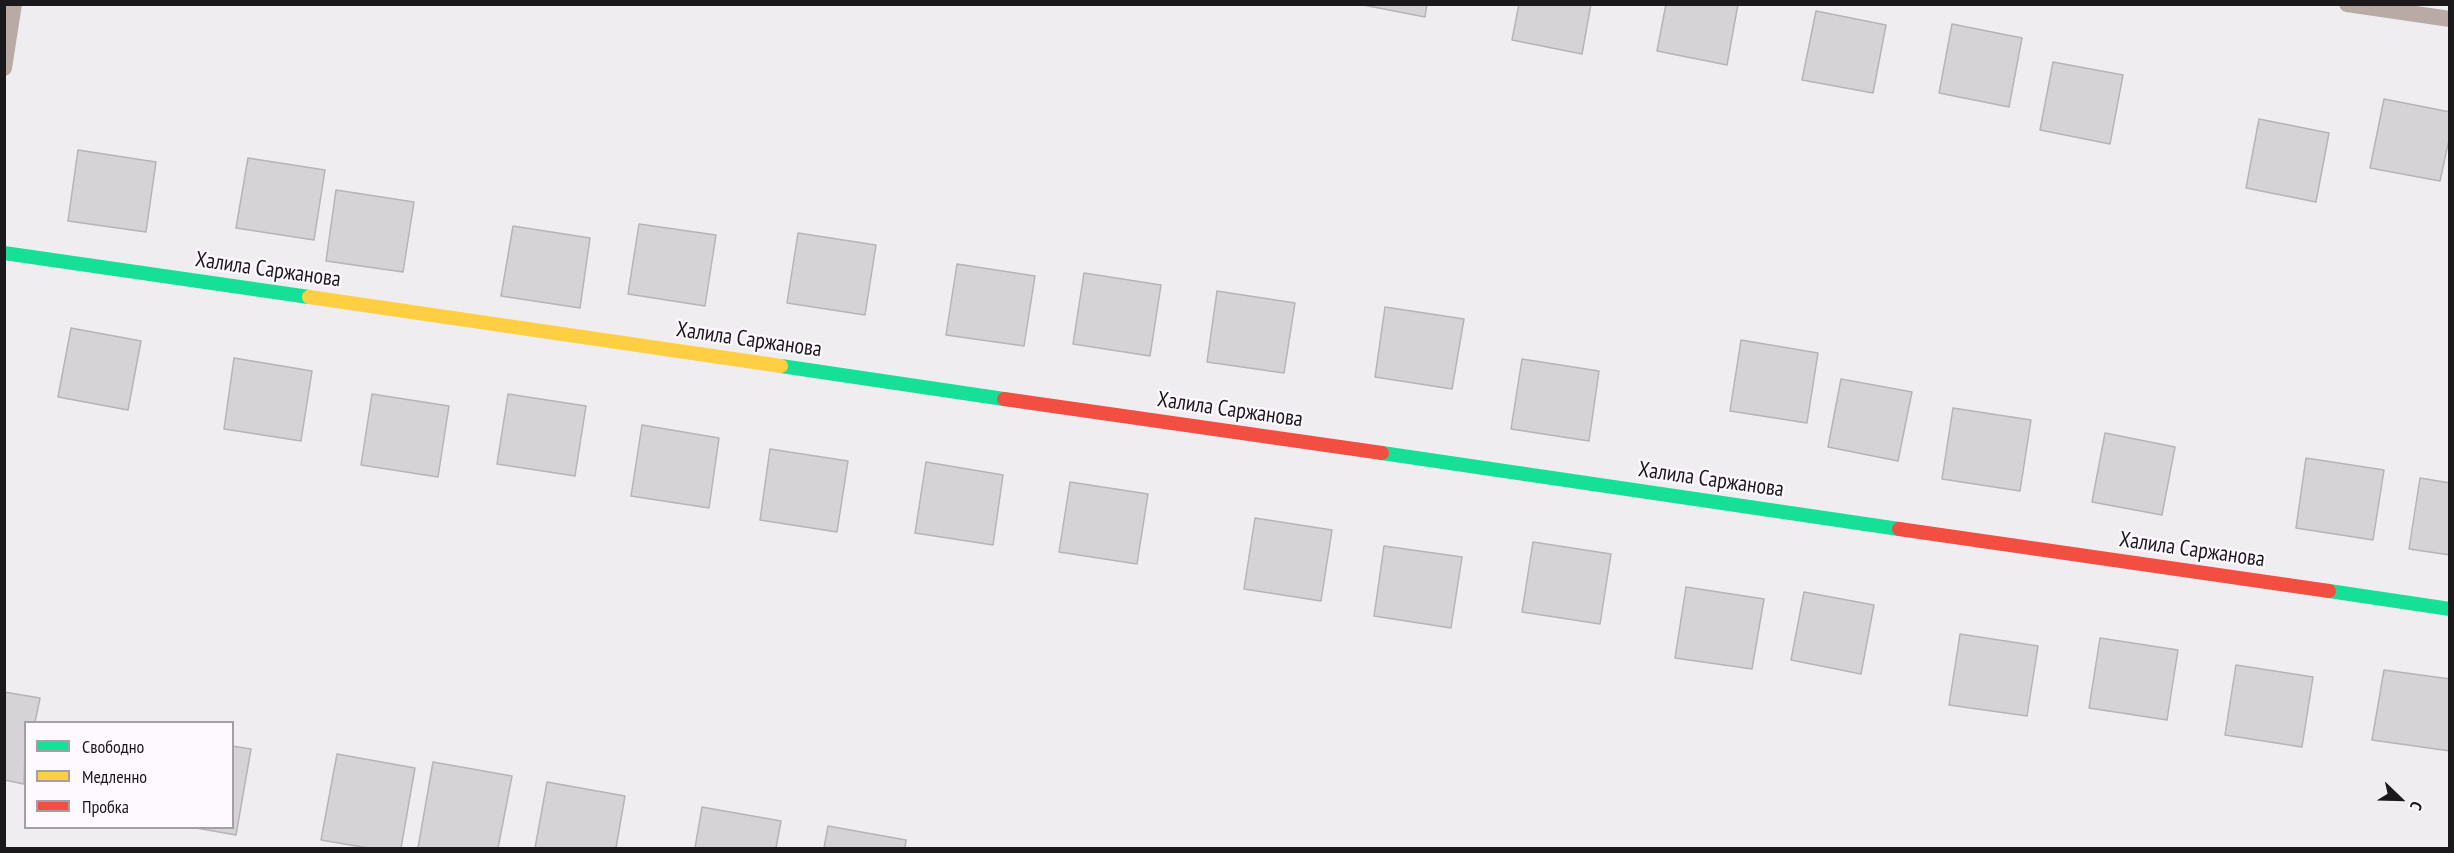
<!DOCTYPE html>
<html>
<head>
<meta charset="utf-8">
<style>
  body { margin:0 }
  #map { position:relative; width:2454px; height:853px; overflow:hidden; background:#f0edf1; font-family:"PT Sans Narrow",sans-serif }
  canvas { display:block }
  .frame { position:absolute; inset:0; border:6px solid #1c191c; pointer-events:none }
  .legend { position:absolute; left:24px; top:721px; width:210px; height:108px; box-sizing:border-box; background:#fef9ff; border:2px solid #a49fa4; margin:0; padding:8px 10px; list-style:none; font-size:18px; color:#1c191c }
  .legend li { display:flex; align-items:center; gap:12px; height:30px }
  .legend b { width:30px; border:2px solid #a49fa4 }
  .north { position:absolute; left:2370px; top:769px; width:60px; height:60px; -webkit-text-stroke:4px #fef9ff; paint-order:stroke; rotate:113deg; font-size:16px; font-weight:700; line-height:24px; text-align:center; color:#1c191c }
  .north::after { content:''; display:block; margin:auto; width:21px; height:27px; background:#1c191c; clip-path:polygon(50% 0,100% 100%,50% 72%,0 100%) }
</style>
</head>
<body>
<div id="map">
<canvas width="2454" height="853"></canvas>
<div class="frame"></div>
<ul class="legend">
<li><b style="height:8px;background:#16e098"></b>Свободно</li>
<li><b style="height:8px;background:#ffcf43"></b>Медленно</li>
<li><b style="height:8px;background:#f24e42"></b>Пробка</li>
</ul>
<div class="north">С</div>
</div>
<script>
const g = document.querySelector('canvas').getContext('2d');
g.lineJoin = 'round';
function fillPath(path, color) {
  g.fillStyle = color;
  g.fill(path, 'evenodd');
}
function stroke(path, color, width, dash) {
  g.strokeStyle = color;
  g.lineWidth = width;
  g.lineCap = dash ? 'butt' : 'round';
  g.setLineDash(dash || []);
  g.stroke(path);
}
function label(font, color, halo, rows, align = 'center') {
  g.font = font + ' "PT Sans Narrow",sans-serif';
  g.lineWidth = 4.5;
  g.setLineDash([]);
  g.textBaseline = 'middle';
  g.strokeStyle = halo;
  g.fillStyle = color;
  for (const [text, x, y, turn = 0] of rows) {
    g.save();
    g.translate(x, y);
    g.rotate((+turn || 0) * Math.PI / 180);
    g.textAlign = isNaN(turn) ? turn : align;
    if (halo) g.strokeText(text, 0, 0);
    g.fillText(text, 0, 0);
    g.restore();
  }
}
const building = new Path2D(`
  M1358,4H1427L1425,17Z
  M1519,4H1591L1582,54L1512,40Z
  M1666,4H1738L1727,65L1657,51Z
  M1816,11L1886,25L1873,93L1802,80Z
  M1952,24L2022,38L2009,107L1939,93Z
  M2053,62L2123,75L2110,144L2040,130Z
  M2384,99L2450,112V135L2440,181L2370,168Z
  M2259,119L2329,133L2316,202L2246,188Z
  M78,150L156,162L146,232L68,221Z
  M248,158L325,170L314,240L236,228Z
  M336,190L414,202L403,272L326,261Z
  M639,224L716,235L705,306L628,294Z
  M513,226L590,238L580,308L501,296Z
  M798,233L876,245L865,315L787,303Z
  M957,264L1035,276L1024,346L946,335Z
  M1084,273L1161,285L1150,356L1073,344Z
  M1217,291L1295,303L1284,373L1207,362Z
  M1385,307L1464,319L1452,389L1375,377Z
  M71,328L141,341L128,410L58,397Z
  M1741,340L1818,353L1807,423L1730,411Z
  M234,358L312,371L301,441L224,429Z
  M1522,359L1599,371L1589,441L1511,429Z
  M1841,379L1912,392L1898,461L1828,447Z
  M372,394L449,406L438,477L361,465Z
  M508,394L586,406L575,476L497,464Z
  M1953,408L2031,420L2020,491L1942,479Z
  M642,425L719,438L709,508L631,496Z
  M2105,433L2175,447L2162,515L2092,502Z
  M770,449L848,461L837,532L760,520Z
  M2306,458L2384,470L2373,540L2296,528Z
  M926,462L1003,475L993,545L915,533Z
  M2420,478L2450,483V555L2409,549Z
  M1070,482L1148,494L1137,564L1059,552Z
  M1255,518L1332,530L1321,601L1244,589Z
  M1533,542L1611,554L1600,624L1522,612Z
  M1384,546L1462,557L1451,628L1374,616Z
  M1686,587L1764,599L1752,669L1675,658Z
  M1804,592L1874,605L1861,674L1791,660Z
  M1960,634L2038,646L2027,716L1949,705Z
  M2100,638L2178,650L2167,720L2089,708Z
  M2236,665L2313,677L2302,747L2225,735Z
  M2384,670L2450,679V751L2372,740Z
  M4,692L40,698L35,722H26L24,784L4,780Z
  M232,746L251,749L236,835L196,828H232Z
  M337,754L415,768L401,848H368L321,840Z
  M433,762L512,776L498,848H418Z
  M547,782L625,796L616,848H535Z
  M702,807L781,821L776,848H695Z
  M828,826L906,840L905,848H824Z`);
const lane = new Path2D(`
  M2347,4L2450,19
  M4,68L14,4`);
const fast = new Path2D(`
  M4,253L309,297
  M781,366L1004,399
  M1382,453L1899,529
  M2329,591L2450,609`);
const slow = new Path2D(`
  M309,297L781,366`);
const jam = new Path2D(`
  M1004,399L1382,453
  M1899,529L2329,591`);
const streetNames = [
  ["Халила Саржанова",268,270,8],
  ["Халила Саржанова",749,340,8],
  ["Халила Саржанова",1230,410,8],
  ["Халила Саржанова",1711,480,8],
  ["Халила Саржанова",2192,550,8]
];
fillPath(building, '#d6d3d6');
stroke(building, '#b6b4b7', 1.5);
stroke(lane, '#baaaa6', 16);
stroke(fast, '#16e098', 14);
stroke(slow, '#ffcf43', 14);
stroke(jam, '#f24e42', 14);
label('22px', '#1c191c', '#fef9ff', streetNames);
</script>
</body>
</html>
